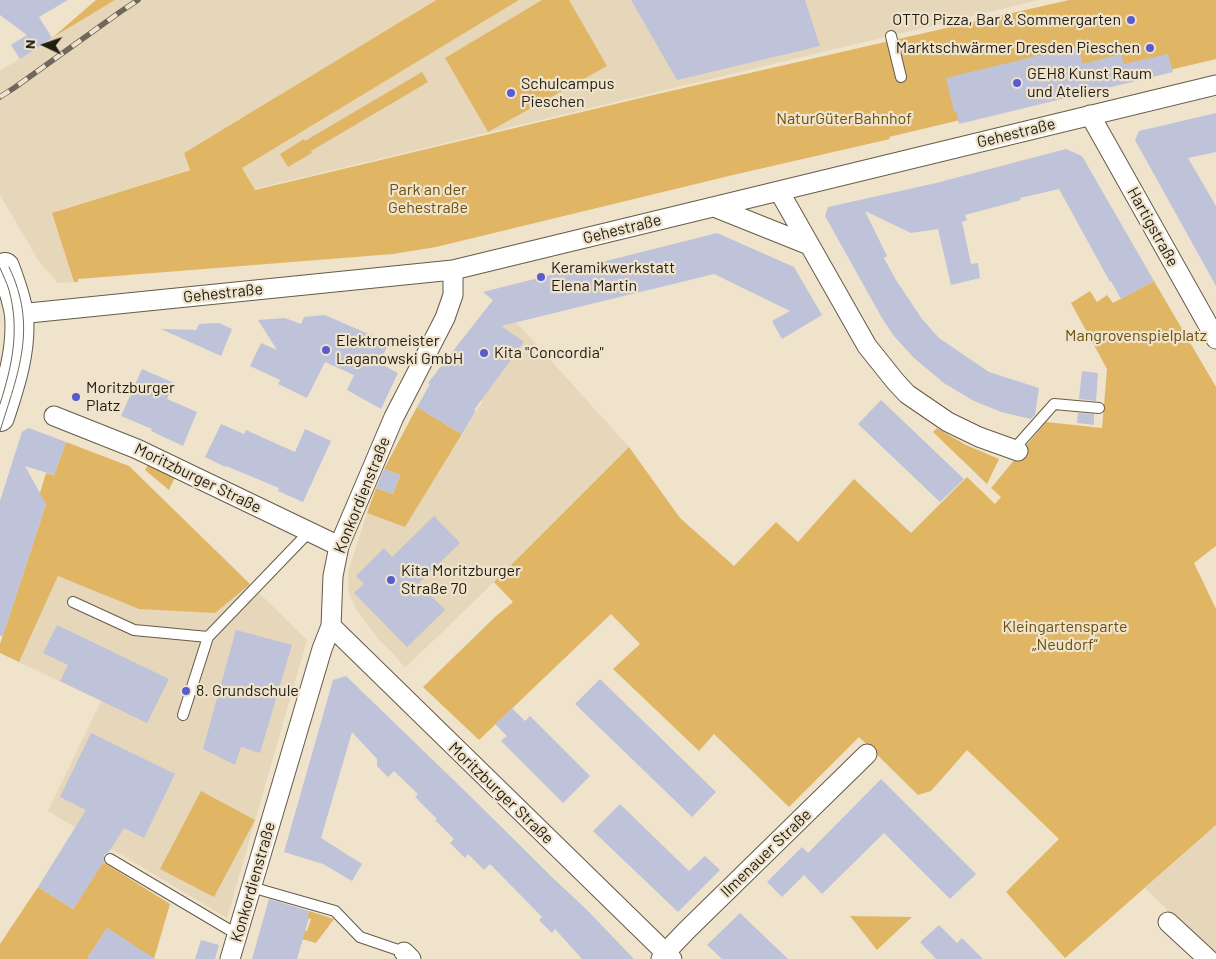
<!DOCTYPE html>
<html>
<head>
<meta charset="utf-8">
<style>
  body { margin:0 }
  #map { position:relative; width:1216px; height:959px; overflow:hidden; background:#efe3cc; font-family:Barlow,sans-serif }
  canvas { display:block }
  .north { position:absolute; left:20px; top:20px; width:50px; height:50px; -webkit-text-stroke:4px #efe3cc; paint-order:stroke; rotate:273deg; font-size:14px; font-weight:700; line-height:20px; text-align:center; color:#201c14 }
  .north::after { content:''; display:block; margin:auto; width:18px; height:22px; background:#201c14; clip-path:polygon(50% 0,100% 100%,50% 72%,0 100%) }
</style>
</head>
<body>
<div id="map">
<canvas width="1216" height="959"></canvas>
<div class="north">N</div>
</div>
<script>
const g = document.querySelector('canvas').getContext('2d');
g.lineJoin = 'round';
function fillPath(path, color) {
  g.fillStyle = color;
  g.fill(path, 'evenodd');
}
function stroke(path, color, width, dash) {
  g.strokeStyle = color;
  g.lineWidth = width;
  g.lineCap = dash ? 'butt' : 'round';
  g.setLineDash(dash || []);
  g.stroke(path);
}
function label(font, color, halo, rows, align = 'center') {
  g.font = font + ' Barlow,sans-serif';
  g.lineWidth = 4.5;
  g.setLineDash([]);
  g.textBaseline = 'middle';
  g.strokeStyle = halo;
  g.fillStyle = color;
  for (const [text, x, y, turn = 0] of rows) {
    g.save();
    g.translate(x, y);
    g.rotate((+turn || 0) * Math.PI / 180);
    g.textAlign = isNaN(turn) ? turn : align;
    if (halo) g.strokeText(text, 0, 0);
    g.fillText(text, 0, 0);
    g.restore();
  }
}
const built = new Path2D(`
  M115,0H435L184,153L190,169L52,213L74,282L58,283L40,263L0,195V71L52,38Z
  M519,0H1039L254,189L242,168Z
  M493,300L517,323L629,447L494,582L405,668L394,654L380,641L357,611L349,594L348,573L356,547L367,513L405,526L483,401L437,371Z
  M129,466L307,640L227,918L48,811L101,701L19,662L58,576Z
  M1216,825V958L1145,888Z`);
const green = new Path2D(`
  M96,0H115L52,38Z
  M436,0H519L242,168L255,190L649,96L1069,0H1216V59L889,137L890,139L733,175L436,247L393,254L78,279V282H74L52,213L190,170L184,153Z
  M542,0H569L607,66L488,132L445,58Z
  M422,72L428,82L311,151L312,153L288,167L280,154L304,139L305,141Z
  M1154,281L1216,387V546L1194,563L1216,609V825L1065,958L1006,892L1059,839L967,750L931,791L918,795L859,737L789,807L714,734L699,751L613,669L640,644L611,614L479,740L423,687L496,616L513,602L494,582L629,447L680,518L734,566L776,522L798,542L854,479L911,533L967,477L995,504L1001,497L991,488L1046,422L1102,428L1107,369L1071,303L1090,291L1097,302L1107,295L1113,303Z
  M417,407L462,434L405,527L367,513L376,488L393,494L400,475L384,469Z
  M937,428L966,445L999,459L987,484L933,432Z
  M66,442L129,466L250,584L215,613L139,609L58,576L19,662L0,653V644L46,504L39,496L46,473L54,475Z
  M148,465L175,477L169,490L145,470Z
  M201,791L255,820L214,897L160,869Z
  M103,862L170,904L154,959L107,928L87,959H0V944L38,887L73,909Z
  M309,911L334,919L316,943L295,937L297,928L307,931L311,919L307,918Z
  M850,916L912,917L877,950Z`);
const building = new Path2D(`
  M0,0H68L39,17L52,38L20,59L11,45L27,35L0,15Z
  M631,0H805L820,46L677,80Z
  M1078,46L1083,64L1121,54L1124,64L1168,54L1173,72L959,124L956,111H954L946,78Z
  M1216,113V152L1188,158L1216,206V286L1135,140L1139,131Z
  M1066,149L1082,156L1154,281L1121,299L1111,281L1110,282L1059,189L1020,198L1021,200L965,215L967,220L962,222L971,264L978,263L980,278L951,285L938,229L911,233L865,211L887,256L884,258L896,280L922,319L939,338L989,372L1039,388L1035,415L1031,419L1001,412L972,400L944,383L914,358L894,336L882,318L825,216L828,207L936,183Z
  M717,233L794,267L822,315L782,339L772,321L790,311L714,274L501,326L524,342L474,410L476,411L462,434L417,407L430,384L428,383L493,300L483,292Z
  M325,315L389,343L379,363L398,373L381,409L347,390L354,375L325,362L307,398L278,384L280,380L250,366L261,343L277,350L258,320L285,318L301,324L304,317Z
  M219,323L232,329L221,356L161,329L196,330L199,324Z
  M142,369L174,383L167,399L197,412L183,446L151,431L152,429L121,416Z
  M1082,371L1098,373L1096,401L1079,399Z
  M881,400L964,479L940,502L858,424Z
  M1078,413L1094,414V425L1077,423Z
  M221,424L244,434L246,430L295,452L305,429L331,441L303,502L278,491L279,488L226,466L225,467L205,457Z
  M29,428L66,442L54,475L25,466L46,504L3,636H0V501L22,432Z
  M384,469L400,475L393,494L376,488Z
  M434,516L460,543L419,583L445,610L407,647L354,593L364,584L356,576L384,548L392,557Z
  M57,625L169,679L147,723L60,681L68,665L43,653Z
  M236,630L292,645L260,753L241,747L235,765L203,749Z
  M346,676L467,793L555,880L587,910L634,959H582L555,929L552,933L539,920L542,917L490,864L484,870L468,854L465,858L450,843L454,839L435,820L437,819L415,797L418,794L394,771L388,777L377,766V759L352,732L321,838L362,864L352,881L323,864L284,852L333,680Z
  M600,679L716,792L692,817L575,704Z
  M512,708L525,721L530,716L590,776L563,803L501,741L507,736L495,724Z
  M91,733L175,774L144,838L124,828L109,852L104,855V861L73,909L38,887L86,810L60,797Z
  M881,779L976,874L950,899L884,833L822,894L804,875L782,897L767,882L802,847L808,853Z
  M620,804L689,871L705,856L720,870L678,912L593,831Z
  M269,899L309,911L307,918H309L297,959H252Z
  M740,913L788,959H722L707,945Z
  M939,925L957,943L962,938L983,959H936L920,942Z
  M107,928L155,959H87Z
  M201,940L219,945L215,959H195Z`);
const lane = new Path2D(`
  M891,36L901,77
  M1014,449L1054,404L1099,408
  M73,602L134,630L208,637L309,532
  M183,715L208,637
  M110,859L228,929L238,933
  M251,887L335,911L360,937L404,952`);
const street = new Path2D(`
  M1090,115L1216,339
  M779,191L867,346L895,381L907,394L948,422L979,437L1018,451
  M714,207L809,245
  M19,314L453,270L1216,85
  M54,416L137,449L339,546
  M331,626L672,959
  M1168,922L1208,959
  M404,952L411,959
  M230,959L322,649L331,626L333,576L339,546L394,417L445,318L453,295V270
  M661,959L665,953L686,931L867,754`);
const secondary = new Path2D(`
  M0,417C11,384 22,350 19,315C17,299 11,283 5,267`);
const tram = new Path2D(`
  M0,268C3,275 7,283 9,290C20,330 12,366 0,404
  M0,431C18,373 38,327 9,267`);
const rail = new Path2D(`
  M0,97L14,88L120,12L138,0`);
const markers = [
  [1131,20,5,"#575cd3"],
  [1150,48,5,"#575cd3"],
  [1017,83,5,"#575cd3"],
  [511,93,5,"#575cd3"],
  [541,277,5,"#575cd3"],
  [326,350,5,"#575cd3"],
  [484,353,5,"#575cd3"],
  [76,397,5,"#575cd3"],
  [391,580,5,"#575cd3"],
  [186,691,5,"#575cd3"]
];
const poiNames = [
  ["OTTO Pizza, Bar & Sommergarten",1121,20,"right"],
  ["Marktschwärmer Dresden Pieschen",1140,48,"right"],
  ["GEH8 Kunst Raum",1027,74],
  ["und Ateliers",1027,92],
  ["Schulcampus",521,84],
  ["Pieschen",521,102],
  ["Keramikwerkstatt",551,268],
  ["Elena Martin",551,286],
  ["Elektromeister",336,341],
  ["Laganowski GmbH",336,359],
  ["Kita \"Concordia\"",494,353],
  ["Moritzburger",86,388],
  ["Platz",86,406],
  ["Kita Moritzburger",401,571],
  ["Straße 70",401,589],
  ["8. Grundschule",196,691]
];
const parkNames = [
  ["NaturGüterBahnhof",844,119],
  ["Park an der",428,190],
  ["Gehestraße",428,208],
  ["Mangrovenspielplatz",1136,336],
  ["Kleingartensparte",1065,627],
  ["„Neudorf“",1065,645]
];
const streetNames = [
  ["Gehestraße",1016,133,-14],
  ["Hartigstraße",1153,227,61],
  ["Gehestraße",622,229,-14],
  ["Gehestraße",223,293,-6],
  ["Moritzburger Straße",198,478,26],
  ["Konkordienstraße",362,495,-68],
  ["Moritzburger Straße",501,793,44],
  ["Ilmenauer Straße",766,853,-44],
  ["Konkordienstraße",253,882,-74]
];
fillPath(built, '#e6d6ba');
fillPath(green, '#e0b665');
fillPath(building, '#bec3da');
stroke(lane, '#655b47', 12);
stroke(street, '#655b47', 21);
stroke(secondary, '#655b47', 30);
stroke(lane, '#fff', 10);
stroke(street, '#fff', 19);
stroke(secondary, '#fff', 28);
stroke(tram, '#6e675a', 1);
stroke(rail, '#6e675a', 5.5);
stroke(rail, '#efe3cc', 4, [11]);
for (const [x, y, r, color] of markers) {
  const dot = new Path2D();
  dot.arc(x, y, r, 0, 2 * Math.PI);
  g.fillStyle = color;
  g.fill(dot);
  stroke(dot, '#efe3cc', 2);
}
label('16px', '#201c14', '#efe3cc', poiNames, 'left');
label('16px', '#6c500f', '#efe3cc', parkNames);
label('16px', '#201c14', '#efe3cc', streetNames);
</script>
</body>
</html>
